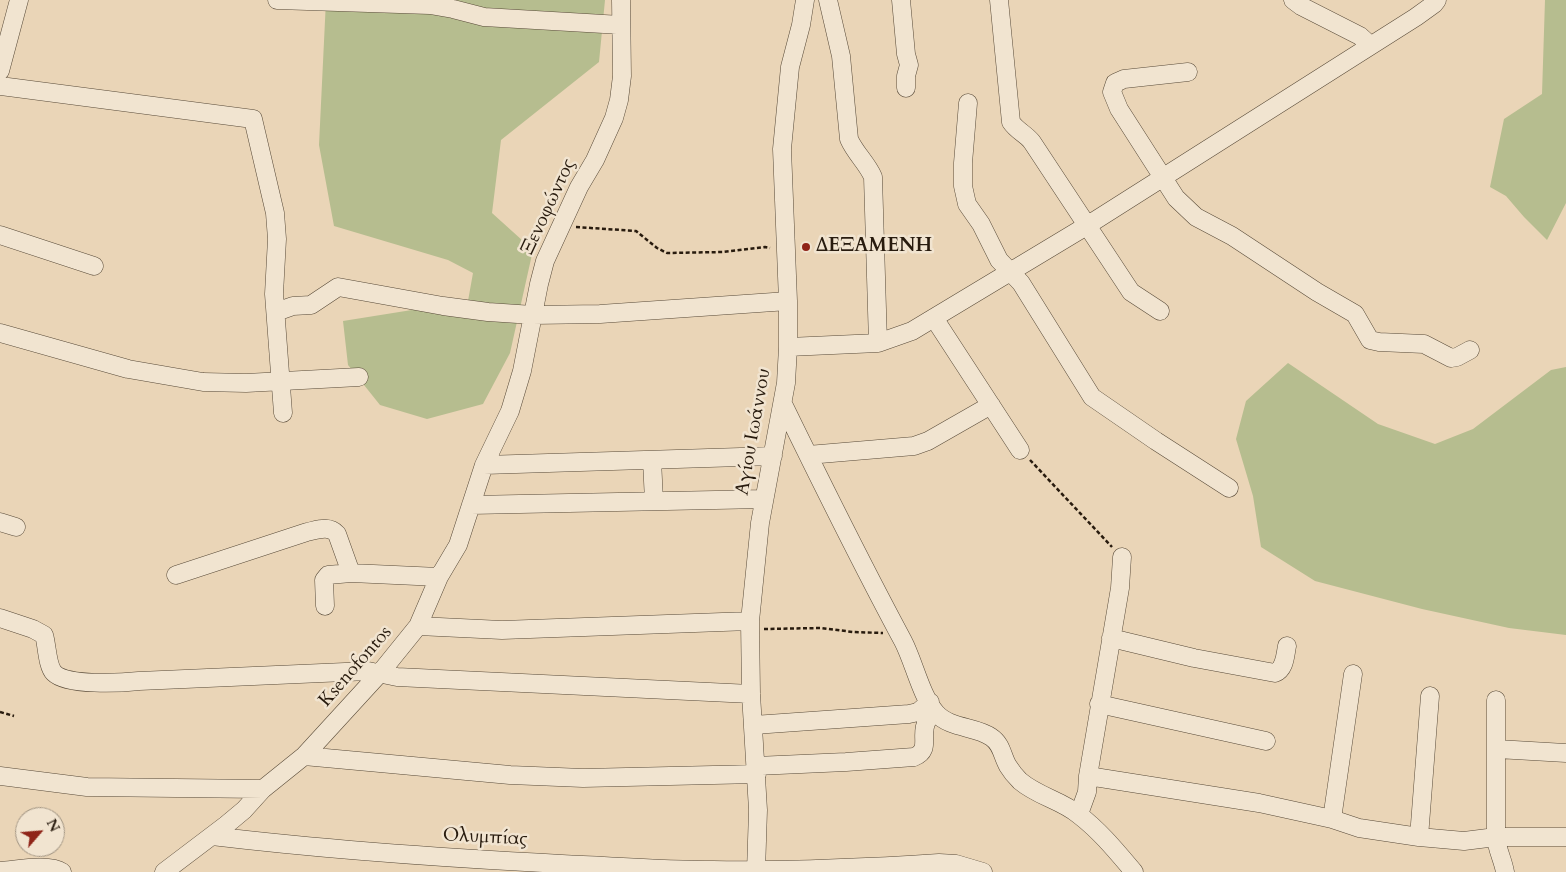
<!DOCTYPE html>
<html>
<head>
<meta charset="utf-8">
<style>
  body { margin:0 }
  #map { position:relative; width:1566px; height:872px; overflow:hidden; background:#ead5b7; font-family:Cardo,serif }
  canvas { display:block }
  .north { position:absolute; left:15px; top:807px; width:50px; height:50px; box-sizing:border-box; background:#f1e4d0; border:1px solid #a19482; border-radius:50%; rotate:63deg; font-size:14px; font-weight:700; line-height:20px; text-align:center; color:#281b0e }
  .north::after { content:''; display:block; margin:auto; width:18px; height:22px; background:#8f2418; clip-path:polygon(50% 0,100% 100%,50% 72%,0 100%) }
</style>
</head>
<body>
<div id="map">
<canvas width="1566" height="872"></canvas>
<div class="north">N</div>
</div>
<script>
const g = document.querySelector('canvas').getContext('2d');
g.lineJoin = 'round';
function fillPath(path, color) {
  g.fillStyle = color;
  g.fill(path, 'evenodd');
}
function stroke(path, color, width, dash) {
  g.strokeStyle = color;
  g.lineWidth = width;
  g.lineCap = dash ? 'butt' : 'round';
  g.setLineDash(dash || []);
  g.stroke(path);
}
function label(font, color, halo, rows, align = 'center') {
  g.font = font + ' Cardo,serif';
  g.lineWidth = 5;
  g.setLineDash([]);
  g.textBaseline = 'middle';
  g.strokeStyle = halo;
  g.fillStyle = color;
  for (const [text, x, y, turn = 0] of rows) {
    g.save();
    g.translate(x, y);
    g.rotate((+turn || 0) * Math.PI / 180);
    g.textAlign = isNaN(turn) ? turn : align;
    if (halo) g.strokeText(text, 0, 0);
    g.fillText(text, 0, 0);
    g.restore();
  }
}
const green = new Path2D(`
  M326,0H605L599,62L501,140L492,213L533,250L510,353L483,404L427,419L380,405L348,365L343,321L468,301L473,273L448,260L334,226L319,145Z
  M1545,0H1566V203L1547,240L1524,217L1506,196L1490,187L1504,119L1542,94Z
  M1288,363L1378,424L1435,444L1473,429L1551,370L1566,367V635L1509,628L1422,609L1315,581L1261,547L1253,496L1236,439L1246,401Z`);
const path = new Path2D(`
  M576,227L636,231L657,248L667,253L723,252L765,247L770,248
  M1030,460L1112,547
  M764,629L821,628L853,632L883,633
  M0,712L14,716`);
const minor = new Path2D(`
  M277,0L430,5L453,9L484,17L621,25
  M828,0L841,56L849,139C855,153 867,163 873,177L878,343
  M901,0L906,54L909,65L906,76V88
  M999,0L1011,122C1017,131 1026,134 1032,142L1131,292L1160,311
  M1293,0L1301,6L1360,36L1370,45
  M0,71L19,0
  M1188,72L1124,79L1115,83L1112,92L1119,109L1176,198L1196,217L1232,236L1317,292L1355,314L1370,340L1379,342L1424,344L1451,358L1457,357L1470,350
  M0,86L253,119L275,213L277,239L274,294L283,413
  M968,103L963,163V186L967,204L981,224L999,260L1021,283L1092,397L1156,441L1229,488
  M0,235L94,266
  M276,312L293,306L311,305L338,287L443,306L488,312L533,315L600,314L788,301
  M934,318L1020,450
  M0,333L128,369L203,382L246,383L359,377
  M788,347L878,343L912,331L1088,225L1416,17L1434,4L1437,0
  M783,404C822,484 861,563 903,641C914,662 921,696 936,713C950,729 976,726 991,737C1002,744 1002,756 1008,766C1011,771 1016,777 1020,781C1039,797 1061,800 1079,815C1100,831 1117,852 1134,872
  M808,455L914,446L928,441L991,405
  M652,460L654,501
  M484,465L773,456
  M471,505L764,499
  M0,522L16,527
  M176,575L307,532C317,530 329,525 337,534L351,573
  M325,606L324,580L328,575L351,573L439,577
  M0,618L33,629L44,635C47,644 47,666 54,673C67,686 121,683 139,681L368,671L397,677L751,694
  M418,626L502,630L750,621
  M1111,638L1194,658L1275,673C1285,669 1285,656 1287,646
  M1496,700V837C1497,850 1503,860 1505,872
  M1099,704L1266,741
  M754,725L909,714L918,712L930,702
  M1497,749L1566,753
  M304,756L510,775L583,778L757,774
  M756,766L846,762L914,757C932,750 919,735 927,721C928,718 932,715 936,713
  M0,776L87,787L263,789
  M1088,776L1259,803L1332,819L1359,828L1419,837L1464,841L1496,837H1566
  M1079,814L1087,792L1088,776L1120,588L1122,557
  M1332,819L1353,674
  M212,836C328,850 445,858 562,864C612,866 662,870 713,870C788,871 863,868 939,863L956,864L983,872
  M1419,837L1430,696
  M0,871C16,870 49,863 62,872
  M164,872L226,825L244,810L263,789L304,756L380,673L418,626L439,577L458,545L484,465L510,411L522,371L539,284L545,261L579,187L595,160L614,118L619,100L622,76L621,0
  M756,872L758,810L751,694L750,621L760,523L786,383L788,347V301L782,149L790,67L801,25L805,0`);
const markers = [
  [806,247,5,"#8f2418"]
];
const streetNames = [
  ["Ξενοφώντος",549,207,-65],
  ["Αγίου Ιωάννου",754,432,-80],
  ["Ksenofontos",356,667,-49],
  ["Ολυμπίας",485,838,3]
];
const poiNames = [
  ["ΔΕΞΑΜΕΝΗ",816,247]
];
fillPath(green, '#b6bd8f');
stroke(minor, '#584a38', 19);
stroke(path, '#281b0e', 2.5, [4, 2.5]);
stroke(minor, '#f1e4d0', 18);
for (const [x, y, r, color] of markers) {
  const dot = new Path2D();
  dot.arc(x, y, r, 0, 2 * Math.PI);
  g.fillStyle = color;
  g.fill(dot);
  stroke(dot, '#f1e4d0', 2);
}
label('19px', '#281b0e', '#f1e4d0', streetNames);
label('bold 19px', '#281b0e', '#f1e4d0', poiNames, 'left');
</script>
</body>
</html>
